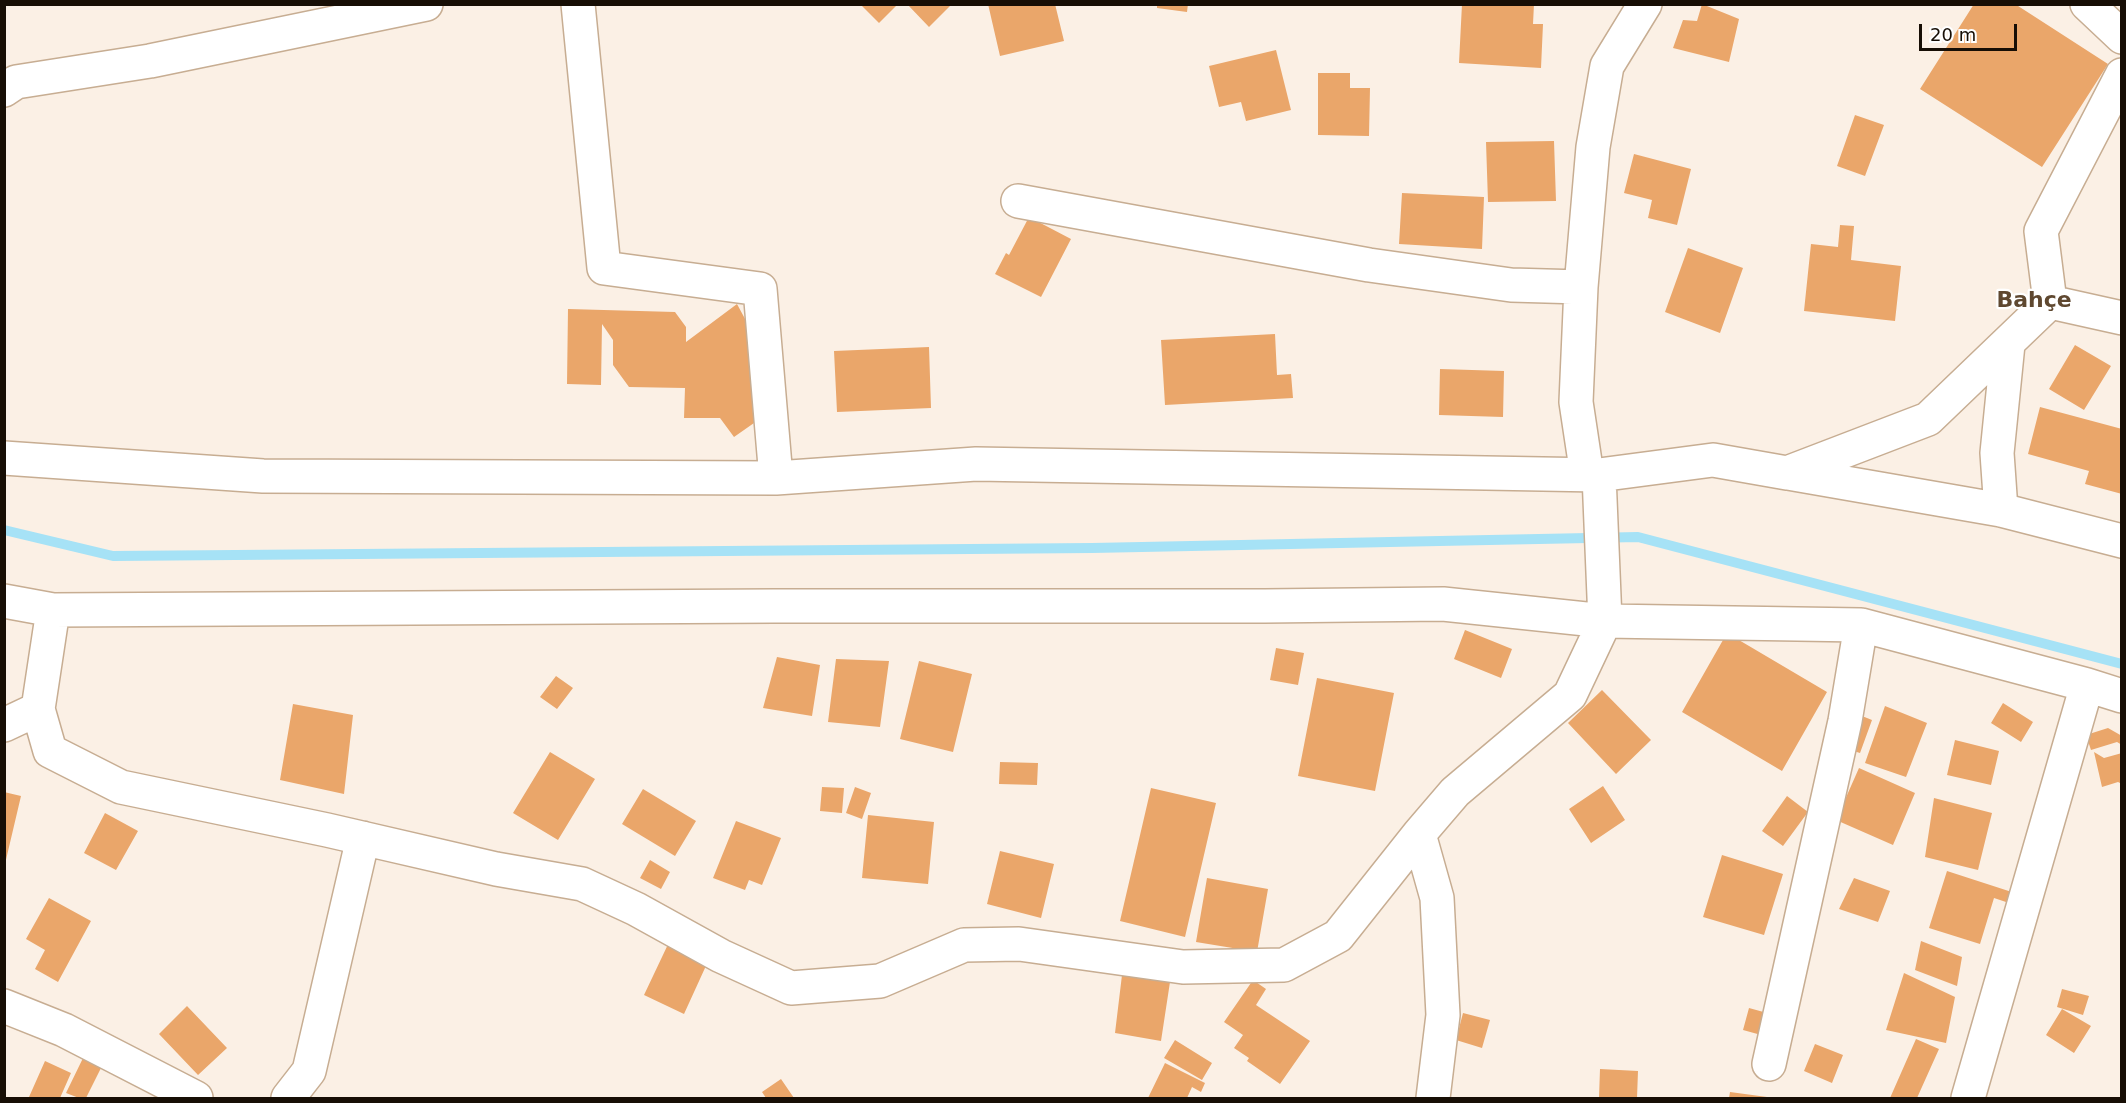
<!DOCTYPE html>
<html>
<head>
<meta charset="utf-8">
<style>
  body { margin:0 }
  #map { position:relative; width:2126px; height:1103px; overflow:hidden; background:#fbf0e5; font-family:"DejaVu Sans",sans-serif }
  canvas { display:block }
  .frame { position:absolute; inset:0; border:6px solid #170e05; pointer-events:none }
  .scale { position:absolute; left:1919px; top:24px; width:98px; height:27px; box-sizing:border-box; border:3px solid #170e05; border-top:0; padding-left:8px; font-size:18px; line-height:21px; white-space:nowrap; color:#170e05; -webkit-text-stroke:4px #fff; paint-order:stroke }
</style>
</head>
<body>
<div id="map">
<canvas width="2126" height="1103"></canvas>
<div class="frame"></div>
<div class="scale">20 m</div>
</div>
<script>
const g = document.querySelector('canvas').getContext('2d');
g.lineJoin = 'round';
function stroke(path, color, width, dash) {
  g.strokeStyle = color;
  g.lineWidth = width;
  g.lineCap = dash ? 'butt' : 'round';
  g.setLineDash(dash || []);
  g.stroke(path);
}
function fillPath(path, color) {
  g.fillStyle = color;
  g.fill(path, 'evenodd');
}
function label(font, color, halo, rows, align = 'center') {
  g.font = font + ' "DejaVu Sans",sans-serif';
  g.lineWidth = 4.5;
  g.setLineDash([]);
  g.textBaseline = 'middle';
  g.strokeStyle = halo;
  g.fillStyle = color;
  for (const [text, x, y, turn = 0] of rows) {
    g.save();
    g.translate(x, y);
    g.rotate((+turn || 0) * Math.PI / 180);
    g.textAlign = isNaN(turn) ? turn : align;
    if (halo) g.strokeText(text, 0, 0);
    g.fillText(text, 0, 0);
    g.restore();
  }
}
const stream = new Path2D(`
  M4,530L113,556L1092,548L1638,537L2122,664`);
const building = new Path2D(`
  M860,4H898L879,23Z
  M907,4H952L929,27Z
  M988,4H1055L1064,41L1000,56Z
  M1157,4H1188L1187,12L1157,8Z
  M1462,4H1534L1533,24H1543L1541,68L1459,63Z
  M1702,4L1739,19L1729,62L1673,48L1683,20L1697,21Z
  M1974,4H2015L2108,64L2042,167L1920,89Z
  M1276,50L1291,110L1246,121L1241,102L1219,107L1209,66Z
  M1318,73H1350V88H1370L1369,136L1318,135Z
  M1855,115L1884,125L1865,176L1837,166Z
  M1554,141L1556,201L1488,202L1486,142Z
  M1634,154L1691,169L1677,225L1648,218L1652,200L1624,193Z
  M1402,193L1484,197L1482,249L1399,244Z
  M1029,217L1071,239L1041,297L995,274L1006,253L1009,255Z
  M1840,225L1854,226L1851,260L1901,266L1895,321L1804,311L1811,244L1838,247Z
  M1688,248L1743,268L1720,333L1665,312Z
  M737,304L765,356L764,416L734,437L720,418H684L685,388L629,387L613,365V340L602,324L601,385L567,384L568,309L675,312L686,327V342Z
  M1275,334L1277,375L1291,374L1293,398L1165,405L1161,340Z
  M2075,345L2111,366L2084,410L2049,389Z
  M929,347L931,408L837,412L834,351Z
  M1440,369L1504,371L1503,417L1439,415Z
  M2040,407L2122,429V494L2085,484L2089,471L2028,454Z
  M1465,630L1512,649L1501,678L1454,659Z
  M1727,633L1827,692L1782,771L1682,712Z
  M1276,648L1304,653L1298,685L1270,680Z
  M777,657L820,665L812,716L763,708Z
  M836,659L889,661L880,727L828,722Z
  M919,661L972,674L953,752L900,739Z
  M556,676L573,688L557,709L540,697Z
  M1317,678L1394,693L1375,791L1298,776Z
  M1602,690L1651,740L1616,774L1568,723Z
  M2003,703L2033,722L2021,742L1991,723Z
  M293,704L353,715L344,794L280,780Z
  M1885,706L1927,723L1906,777L1865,763Z
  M1857,714L1872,720L1860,753L1844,748Z
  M2108,728L2122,736V745L2117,742L2091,750L2086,735Z
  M1955,740L1999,751L1991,785L1947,775Z
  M550,752L595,779L558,840L513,813Z
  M2094,752L2104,758L2122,753V784L2118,782L2102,787Z
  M1000,762L1038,763L1037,785L999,784Z
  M1859,768L1915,793L1893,845L1836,820Z
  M1603,786L1625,820L1591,843L1569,809Z
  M822,787L844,788L842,813L820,811Z
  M855,787L871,793L862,819L846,813Z
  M1151,788L1216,803L1185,937L1120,921Z
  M643,789L696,821L675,856L622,824Z
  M4,792L21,796L5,864H4Z
  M1787,796L1808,812L1783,846L1762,831Z
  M1934,798L1992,813L1978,870L1925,857Z
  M105,813L138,831L116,870L84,853Z
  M868,815L934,822L928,884L862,878Z
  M736,821L781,838L762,885L749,880L745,890L713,878Z
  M1000,851L1054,864L1041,918L987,904Z
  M1722,855L1783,874L1764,935L1703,917Z
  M650,860L670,872L661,889L640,878Z
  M1947,871L2021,895L2018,906L1994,898L1980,944L1929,928Z
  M1207,878L1268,889L1257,952L1196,942Z
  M1854,878L1890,891L1878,922L1839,909Z
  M49,898L91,921L58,982L35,969L45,950L26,939Z
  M671,938L710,957L684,1014L644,995Z
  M1921,941L1962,957L1957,986L1915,970Z
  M1904,973L1955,997L1946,1043L1886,1030Z
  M1122,975L1170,982L1161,1041L1115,1033Z
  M1253,980L1266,989L1256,1005L1310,1041L1280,1084L1247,1061L1249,1058L1234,1048L1243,1035L1224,1022Z
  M2062,989L2089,996L2083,1015L2057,1007Z
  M187,1006L227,1048L198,1075L159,1034Z
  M1749,1008L1778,1016L1772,1038L1743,1030Z
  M2062,1009L2091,1026L2074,1053L2046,1035Z
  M1463,1013L1490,1020L1482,1048L1456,1040Z
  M1916,1039L1939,1049L1917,1098H1890Z
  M1175,1040L1212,1063L1202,1080L1164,1058Z
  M1815,1044L1843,1055L1832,1083L1804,1071Z
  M84,1056L102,1066L86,1098H79L66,1093Z
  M45,1061L71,1073L60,1098L29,1097Z
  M1165,1063L1205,1083L1201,1092L1192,1087L1187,1098H1148Z
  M1600,1069L1638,1071L1637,1098H1599Z
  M781,1079L794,1098H766L762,1092Z
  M1730,1092L1767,1097L1766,1098H1729Z`);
const minor = new Path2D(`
  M578,4L604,268L760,289L776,478
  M2087,4L2122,37
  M4,90L16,82L150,61L426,4
  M1018,201L1369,265L1511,285L1581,287
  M2050,302L2041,231L2122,75
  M4,458L263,476L776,478L976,464L1599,475
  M1788,473L2001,510L2122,541
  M1587,475L1576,402L1581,287L1593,147L1607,66L1645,4
  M2001,510L1997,453L2008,344
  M4,601L53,610L774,606H1265L1443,604L1605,621L1861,625L2087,685L2122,696
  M53,610L38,709L50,751L121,787L327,830L496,869L582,884L636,909L721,956L791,988L880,981L964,945L1019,944L1183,967L1284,965L1338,936L1419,834L1455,792L1570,695L1605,621L1599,475L1713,460L1787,473L1928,419L2050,302L2122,318
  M4,725L38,709
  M1419,834L1437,898L1443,1015L1433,1098
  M4,1006L64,1030L196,1098
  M1769,1064L1845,721L1861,625
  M288,1098L309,1071L363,838
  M1968,1098L2087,685`);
const districtNames = [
  ["Bahçe",2034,301]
];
stroke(stream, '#a6e2f6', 10);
fillPath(building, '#eaa66a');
stroke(minor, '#c7ad92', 36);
stroke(minor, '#fff', 33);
label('bold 22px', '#5f4830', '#fff', districtNames);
</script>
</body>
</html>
